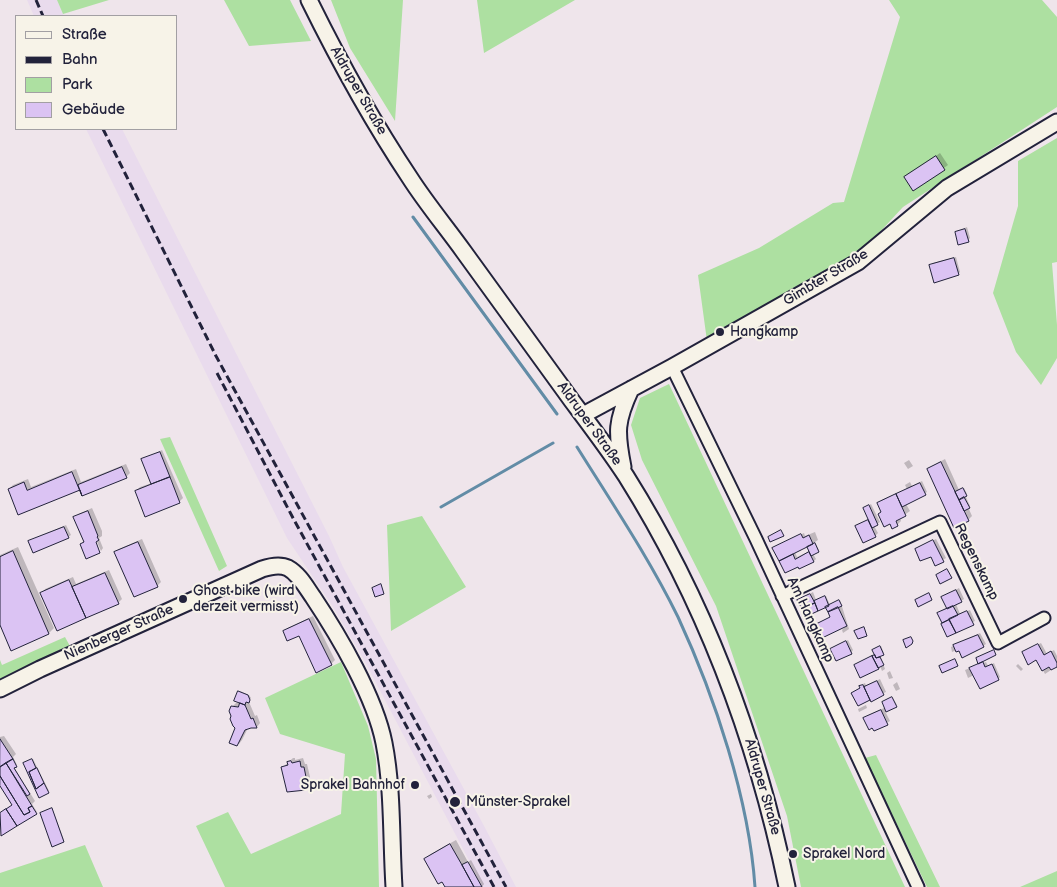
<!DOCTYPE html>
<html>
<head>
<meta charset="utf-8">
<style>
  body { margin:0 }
  #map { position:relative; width:1057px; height:887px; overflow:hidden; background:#efe5eb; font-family:"Balsamiq Sans",sans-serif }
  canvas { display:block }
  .legend { position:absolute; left:15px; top:15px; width:162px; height:115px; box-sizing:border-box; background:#f7f3e8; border:1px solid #a29fa3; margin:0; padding:6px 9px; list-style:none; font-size:15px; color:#22223b }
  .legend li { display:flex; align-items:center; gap:10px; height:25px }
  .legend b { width:25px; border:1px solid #a29fa3 }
</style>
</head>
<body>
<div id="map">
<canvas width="1057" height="887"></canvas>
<ul class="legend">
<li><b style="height:6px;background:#f7f3e8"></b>Straße</li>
<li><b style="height:6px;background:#22223b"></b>Bahn</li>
<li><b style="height:14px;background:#ade0a1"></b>Park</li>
<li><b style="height:14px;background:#dbc3f3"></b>Gebäude</li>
</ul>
</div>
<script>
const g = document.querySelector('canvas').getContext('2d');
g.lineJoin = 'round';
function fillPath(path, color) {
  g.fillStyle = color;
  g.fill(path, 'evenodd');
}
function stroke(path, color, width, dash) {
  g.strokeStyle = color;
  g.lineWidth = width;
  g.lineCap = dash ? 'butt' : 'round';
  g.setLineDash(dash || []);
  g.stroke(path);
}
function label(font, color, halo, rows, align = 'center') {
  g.font = font + ' "Balsamiq Sans",sans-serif';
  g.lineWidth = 4;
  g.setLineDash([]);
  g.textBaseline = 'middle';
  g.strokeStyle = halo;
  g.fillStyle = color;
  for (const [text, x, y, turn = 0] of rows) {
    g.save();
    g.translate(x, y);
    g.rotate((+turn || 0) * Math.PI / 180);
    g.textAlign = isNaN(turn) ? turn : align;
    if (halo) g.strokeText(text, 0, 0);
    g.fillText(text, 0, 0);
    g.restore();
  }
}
const built = new Path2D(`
  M27,0H57L64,16H34Z
  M86,129H122L329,536L343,567L483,824L516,887H483L364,660L333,607L287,538Z`);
const green = new Path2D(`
  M57,0H109L63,14Z
  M224,0H290L311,41L249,46Z
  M331,0H403L395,121L350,48Z
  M477,0H575L484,53Z
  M889,0H1042L1057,17V107L903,207L865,248L707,341L698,275L759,248L833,203L844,202L900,17Z
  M1057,138V262L1052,263L1057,325V358L1041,385L1016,352L993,293L1018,206V161Z
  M669,384L905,887H801L787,816L716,606L642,460L631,425L640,398Z
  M170,437L227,566L219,571L160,439Z
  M422,516L466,587L391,631L387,525Z
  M65,637L71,648L0,682V660L2,665Z
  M341,662L368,726L376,759L379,887H225L196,826L228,812L251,854L341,814L345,754L280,734L265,698Z
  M876,755L940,887H927L865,758Z
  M85,845L103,887H0V873Z
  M1057,871V887H1020Z`);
const shadow = new Path2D(`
  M940,153L948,165L914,190L910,174Z
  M967,227L970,238L968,240L956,232Z
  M956,257L960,272L958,274L931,266L933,263Z
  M162,450L183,498L179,502L136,491L140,487L152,483L143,460Z
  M945,459L959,490L964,488L967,494L965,495L970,506L968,507L972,516L968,520L928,469L932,466Z
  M909,460L913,466L908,469L904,463Z
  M126,464L130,473L126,477L80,489L19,513L9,489L13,485L28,479L31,487L76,469L81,482Z
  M922,481L927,492L906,504L910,511L900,518L901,521L897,525L882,511L878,504L882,500L907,489L905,485L910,482L912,486Z
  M871,504L880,522L874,526L878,533L875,536L856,526L869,519L864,509Z
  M92,508L102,531V536L99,538L103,548L101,551L94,535L98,552L81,544L84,541L75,518L79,514Z
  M66,525L71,535L68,537L30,541Z
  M815,532L818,540L815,542L819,550L813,554L816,559L814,561L800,568L774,548L804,533L805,536ZM813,544L809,547L810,551L797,557L795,552Z
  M142,539L161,582L157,586L115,552L119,549Z
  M936,539L946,558L936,564L932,555L916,549Z
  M18,547L54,628L49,633L12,649L0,622V555Z
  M109,570L122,599L118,603L42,593L45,589L73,577L76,584Z
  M959,588L964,599L956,604L960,614L970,610L975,621L948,635L939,613L947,607L943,597Z
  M813,592L816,600L826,596L830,605L840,600L849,629L843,633L842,630L846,626L817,624L831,617L826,606L799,600Z
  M313,616L335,660L331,664L300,634L284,632L288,628Z
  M980,633L986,644L983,646L959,649L952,652L951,647Z
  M848,640L853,650L851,653L832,649Z
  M1041,643L1047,654L1054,650L1057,656V666L1045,674L1037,659L1023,652Z
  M881,646L884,653L880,655L885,669L882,671L880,666L878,668L855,666L876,654L874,649Z
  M986,662L988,666L994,663L1000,677L998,679L974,675L968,678L965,670Z
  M1018,664L1023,669L1021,671L1016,666Z
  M890,671L893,678L889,679L887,673Z
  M880,679L886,692L858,704L853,693L861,688L863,684L865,683L866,686Z
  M897,682L900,689L896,691L893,685Z
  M240,691L249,695L251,698L249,702L255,716L257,715L260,723L257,727L248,728L242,740L239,744L231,742L237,727L232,707L236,703H243Z
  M893,698L897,705L885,711L890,721L875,730L867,716L886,707L884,702Z
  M866,705L867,708L859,712L858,709Z
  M4,736L16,754L13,757L17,765L14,767L35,801L32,804L37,812L1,835L0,813L13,805L0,784V737Z
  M293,758H295V760L303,758L305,764H307L310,777L308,780L309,785L306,788L283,767Z
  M33,759L49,791L39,796L24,763Z
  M431,794L432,797L429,799L427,796Z
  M52,808L64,840L63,841L42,812Z
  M456,840L468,862L471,860L484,884L482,887H446L426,859L431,854Z`);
const stream = new Path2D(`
  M413,217L557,414
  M577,447C612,503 649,558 678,617C715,697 749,799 755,887
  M441,507L553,443`);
const building = new Path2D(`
  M936,156L945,170L913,191L904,177Z
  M965,229L969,242L958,245L955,232Z
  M954,258L959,275L934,283L929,265Z
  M160,452L170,477L151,484L141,459Z
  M941,462L969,521L954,528L927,469Z
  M122,467L127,478L82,496L78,485Z
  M72,472L82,496L80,490L18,515L8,489L24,482L27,490Z
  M170,477L180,503L145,517L135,491Z
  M920,483L926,495L902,507L896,494Z
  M963,488L967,496L959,500L955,492Z
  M896,494L906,516L896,521L898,526L892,529L890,524L884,527L878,514L881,512L877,503Z
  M964,497L970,508L964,511L959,500Z
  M869,505L878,525L872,528L863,508Z
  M88,511L98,536L97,537L99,540L96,542L100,553L86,559L80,544L84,542L73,517Z
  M868,520L876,537L863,543L855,526Z
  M64,527L69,538L33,553L28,541Z
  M781,530L784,536L770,542L768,537Z
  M801,534L803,538L809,535L813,544L779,561L772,548Z
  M933,540L944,562L935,566L931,557L920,561L915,549Z
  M138,542L158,587L134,597L114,552Z
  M815,543L819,552L811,556L807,547Z
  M13,551L49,634L11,651L0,625V557Z
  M809,552L814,562L799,569L798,567L785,573L779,561L793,554L795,559Z
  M947,569L952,578L940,584L936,575Z
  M105,573L119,604L86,618L72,587Z
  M69,580L86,618L57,631L40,593Z
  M381,584L384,594L375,597L372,588Z
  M956,590L962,602L947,609L941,597Z
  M929,593L932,600L918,607L915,600Z
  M810,594L815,603L802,609L797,600Z
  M825,596L829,606L818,611L814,601Z
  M839,600L842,606L828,612L825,607Z
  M815,603L818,611L805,617L802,609Z
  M953,606L958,615L942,623L937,613Z
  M838,607L847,626L822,638L816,624L830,617L828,612Z
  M967,611L974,625L956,633L949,619Z
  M309,619L332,665L316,673L299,636L287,641L283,631Z
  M949,620L956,633L947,637L941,624Z
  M864,627L867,636L858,639L854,631Z
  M978,635L984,647L962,658L959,651L956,652L953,645Z
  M911,637L913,641L912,644L906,648L903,640Z
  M846,641L852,654L836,661L830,649Z
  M1038,644L1044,655L1051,651L1057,663V667L1051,670L1049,667L1042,671L1036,660L1028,665L1022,652Z
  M880,646L884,655L876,658L872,650Z
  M994,650L996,655L978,664L976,658Z
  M875,655L876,658L880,657L884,665L878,668L872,656Z
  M872,656L879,669L860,678L854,665Z
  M955,659L958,666L942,673L939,666Z
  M983,662L985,667L992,664L999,680L980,689L969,668Z
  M877,681L884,695L871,702L864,687Z
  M863,685L870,700L858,706L851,693L860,688L859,686Z
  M238,691L248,695L250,700L249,703L246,702L245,705L234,701Z
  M892,697L897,707L886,712L882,702Z
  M240,703L245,705L251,719L253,718L257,728H251L245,730L237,746L229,743L235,728L233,726L230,719L231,716L229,711L231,706L238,707Z
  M881,710L888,725L874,731L872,728L869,730L863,718Z
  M0,739L13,759L0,767Z
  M13,759L17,767L14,768L30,794L27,796L6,763Z
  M32,759L36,768L29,772L36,789L44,783L49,793L39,798L23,763Z
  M291,761L292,763L300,761L301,767H304L307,782L305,783L306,790L287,792L281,767L288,765L287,762Z
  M6,763L32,806L28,808L30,812L24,815L0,776V767Z
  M37,768L44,783L36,789L29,772Z
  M0,776L24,815L30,812L28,808L32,806L37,814L17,826L6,809L12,805L0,786Z
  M52,808L64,842L52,847L40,813Z
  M6,809L17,826L1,836L0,813Z
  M450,844L462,865L474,887H445L442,882L438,884L424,859Z
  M468,862L482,887H474L462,865Z`);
const street = new Path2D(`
  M672,367L756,539L918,887
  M782,596L940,522L998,643L1044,618`);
const secondary = new Path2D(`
  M309,0C339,61 372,121 410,178C426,203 446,227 464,252C500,301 536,351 572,401C590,425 609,450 626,476C705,602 757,741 787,887
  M583,415L672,367L858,262L947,188L1057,122
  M623,467C616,432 616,421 631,389
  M0,689L40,669L262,569C271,566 280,564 288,568C299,574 306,587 313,597C339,636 375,697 384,743C393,789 391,840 394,887`);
const rail = new Path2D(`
  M36,0L43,16
  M103,129L216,356L506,887
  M217,373L293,518L494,887`);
const markers = [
  [720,332,5,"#22223b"],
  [183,599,5,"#22223b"],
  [415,785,5,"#22223b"],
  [455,802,6,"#22223b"],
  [793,854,5,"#22223b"]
];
const streetNames = [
  ["Aldruper Straße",358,91,60],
  ["Gimbter Straße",826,278,-31],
  ["Aldruper Straße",589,424,54],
  ["Regenskamp",976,562,64],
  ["Am Hangkamp",810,620,65],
  ["Nienberger Straße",119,633,-24],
  ["Aldruper Straße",762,787,74]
];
const poiNames = [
  ["Hangkamp",730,332],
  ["Ghost bike (wird",193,591],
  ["derzeit vermisst)",193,607],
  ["Sprakel Bahnhof",405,785,"right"],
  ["Münster-Sprakel",466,802],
  ["Sprakel Nord",803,854]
];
fillPath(built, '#e9dbed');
fillPath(green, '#ade0a1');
fillPath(shadow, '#0003');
stroke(stream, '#628ca6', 3);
fillPath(building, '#dbc3f3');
stroke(building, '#22223b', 1);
stroke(street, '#22223b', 15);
stroke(secondary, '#22223b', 19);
stroke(street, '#f7f3e8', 11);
stroke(secondary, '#f7f3e8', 15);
stroke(rail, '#22223b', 3, [8, 4]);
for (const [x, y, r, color] of markers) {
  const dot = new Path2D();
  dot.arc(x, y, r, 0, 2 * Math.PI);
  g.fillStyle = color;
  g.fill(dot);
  stroke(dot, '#f7f3e8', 2);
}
label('14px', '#22223b', '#f7f3e8', streetNames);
label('14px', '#22223b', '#f7f3e8', poiNames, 'left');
</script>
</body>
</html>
